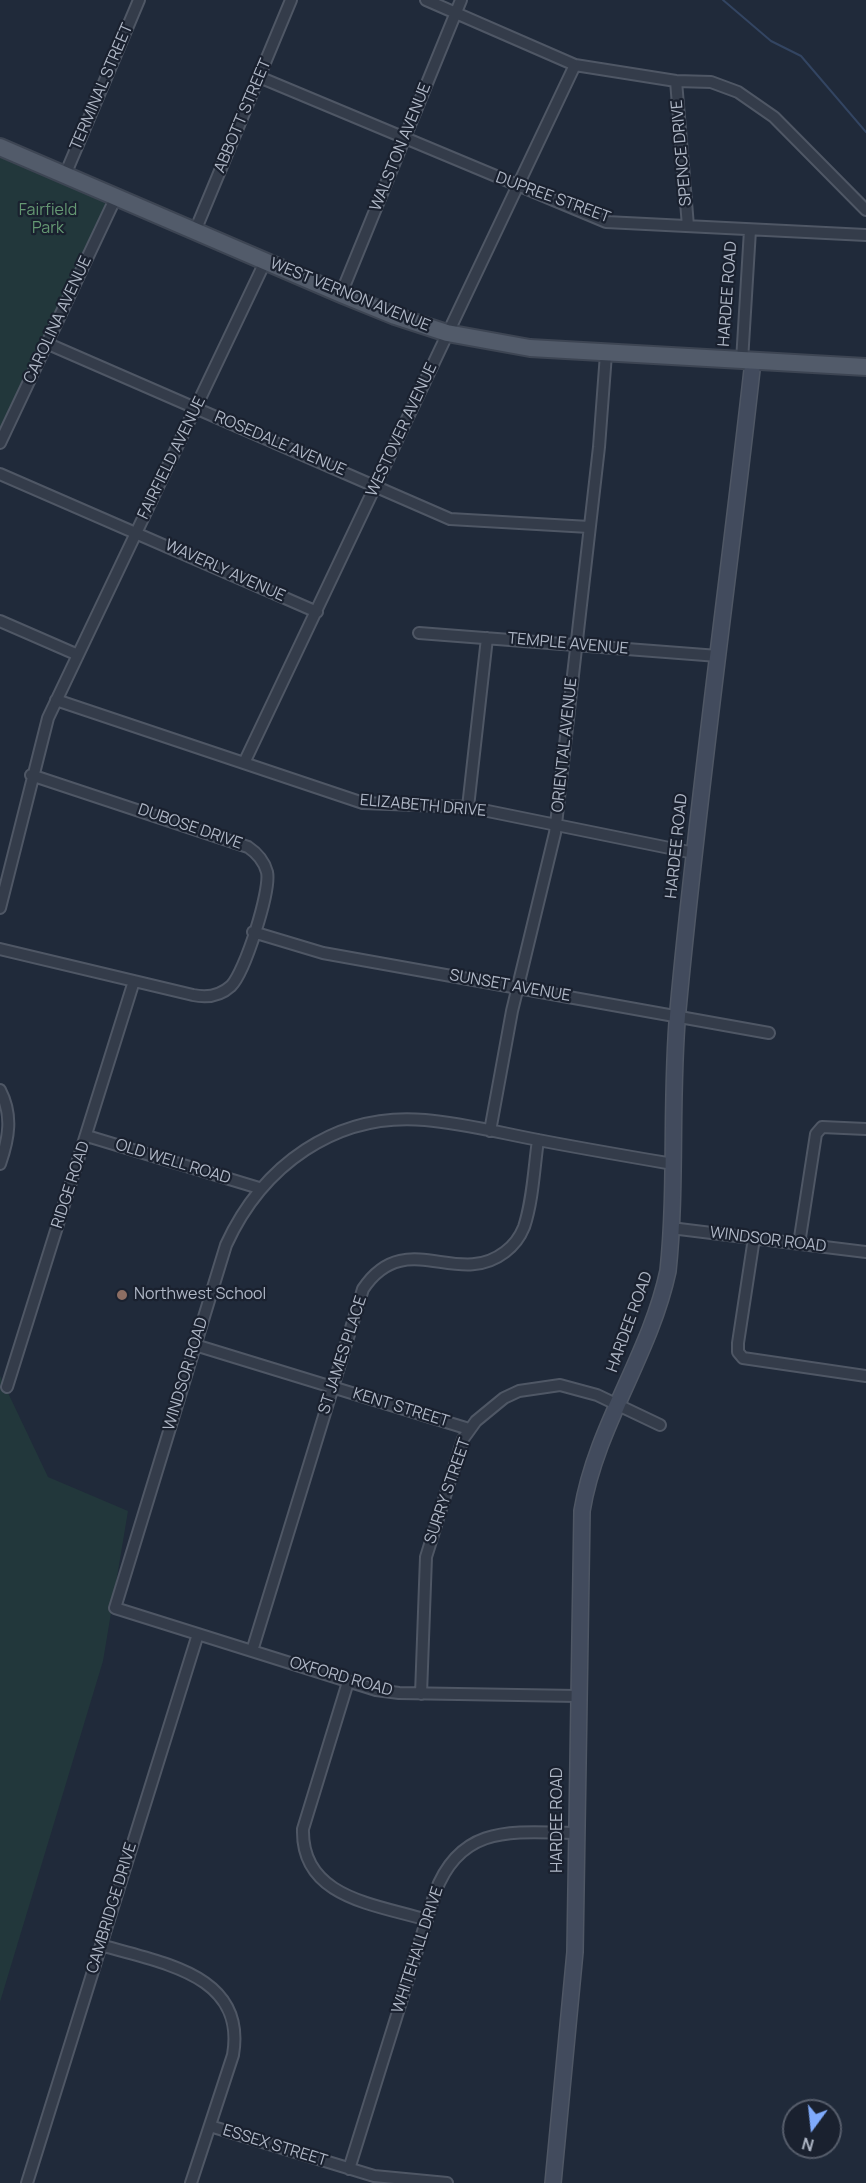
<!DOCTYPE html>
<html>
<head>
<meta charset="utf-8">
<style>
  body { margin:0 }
  #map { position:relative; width:866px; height:2183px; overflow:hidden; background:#202a3a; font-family:Manrope,sans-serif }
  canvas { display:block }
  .north { position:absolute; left:782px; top:2099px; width:60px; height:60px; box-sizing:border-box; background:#1a212f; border:2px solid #565d6b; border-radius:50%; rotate:195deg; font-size:16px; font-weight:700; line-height:24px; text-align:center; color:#afb7c6 }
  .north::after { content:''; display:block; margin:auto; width:21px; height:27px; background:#7faafb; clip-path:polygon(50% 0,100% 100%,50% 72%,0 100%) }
</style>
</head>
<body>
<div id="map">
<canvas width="866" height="2183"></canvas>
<div class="north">N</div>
</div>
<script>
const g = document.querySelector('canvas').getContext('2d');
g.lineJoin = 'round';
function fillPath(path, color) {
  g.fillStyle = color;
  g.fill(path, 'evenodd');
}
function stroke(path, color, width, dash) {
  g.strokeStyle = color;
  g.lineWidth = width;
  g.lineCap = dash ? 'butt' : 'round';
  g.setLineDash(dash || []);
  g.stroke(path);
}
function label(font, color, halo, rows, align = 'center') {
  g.font = font + ' Manrope,sans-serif';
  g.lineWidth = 4.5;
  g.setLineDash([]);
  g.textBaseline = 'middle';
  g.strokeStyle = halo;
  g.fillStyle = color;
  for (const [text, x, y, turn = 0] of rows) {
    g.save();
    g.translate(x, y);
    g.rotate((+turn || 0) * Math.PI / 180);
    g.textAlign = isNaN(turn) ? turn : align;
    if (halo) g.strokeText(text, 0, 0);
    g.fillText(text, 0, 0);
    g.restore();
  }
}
const green = new Path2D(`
  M0,146L113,196L0,428Z
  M0,1376L48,1477L128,1511L103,1661L0,2002Z`);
const stream = new Path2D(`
  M723,0L771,41L801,56L866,132`);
const street = new Path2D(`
  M426,0L575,65L676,81L711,82L738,92L774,117L866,210
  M259,77L606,222L866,235
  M676,81L688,226
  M65,175L139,0
  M195,231L291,0
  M341,294L461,0
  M46,343L450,519L589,527
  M742,361L750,230
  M0,443L116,197
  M0,474L317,612
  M0,621L78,655
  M419,633L718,656
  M56,700L363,803L468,807L694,853
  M244,763L575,65
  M468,807L487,638
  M0,908L48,718L265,262
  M253,932L323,953L769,1033
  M0,949L193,995C207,998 220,996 231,986C245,972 271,890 267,872C264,861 257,853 248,847L31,775
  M0,1090C13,1115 9,1138 0,1164
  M490,1131L512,1011L555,833L599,447L606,354
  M87,1136L259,1188
  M671,1228L866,1252
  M754,1238L738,1343V1352L743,1358L866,1376
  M799,1244L816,1134L822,1127L866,1129
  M195,1345L469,1429
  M7,1387L134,981
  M252,1651L363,1289C405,1226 457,1289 505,1252C513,1246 520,1237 524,1227C533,1200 534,1168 538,1140
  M348,1682L303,1829C301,1898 375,1904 427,1920
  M421,1694L426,1557L463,1439L476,1421L504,1398L519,1391L560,1385L597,1395L660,1425
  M577,1696L399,1693L376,1690L115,1608L226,1245C262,1166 335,1112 425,1120C461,1123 497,1132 533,1139C579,1148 626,1156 673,1164
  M101,1945C159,1963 247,1973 233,2055L191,2183
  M210,2126L374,2176L447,2183
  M349,2169L435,1893C461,1823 514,1832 577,1833
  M27,2183L198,1634`);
const secondary = new Path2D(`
  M553,2183L575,1952L582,1511C596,1426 650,1355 668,1271C677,1185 670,1096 678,1010C698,793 729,578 753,361`);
const primary = new Path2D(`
  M0,147L341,294L395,316L447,333L530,348L866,367`);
const markers = [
  [122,1295,6,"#8d6e63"]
];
const streetNames = [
  ["TERMINAL STREET",102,87,-67],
  ["ABBOTT STREET",243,116,-67],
  ["WALSTON AVENUE",401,147,-68],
  ["SPENCE DRIVE",682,153,-95],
  ["DUPREE STREET",553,198,20],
  ["HARDEE ROAD",728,294,-86],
  ["WEST VERNON AVENUE",350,295,22],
  ["CAROLINA AVENUE",58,320,-65],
  ["WESTOVER AVENUE",402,430,-65],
  ["ROSEDALE AVENUE",280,444,23],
  ["FAIRFIELD AVENUE",172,458,-64],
  ["WAVERLY AVENUE",225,571,24],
  ["TEMPLE AVENUE",568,644,5],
  ["ORIENTAL AVENUE",565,745,-84],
  ["ELIZABETH DRIVE",423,806,5],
  ["DUBOSE DRIVE",190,827,19],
  ["HARDEE ROAD",677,846,-84],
  ["SUNSET AVENUE",510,986,10],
  ["OLD WELL ROAD",173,1162,17],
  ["RIDGE ROAD",71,1185,-72],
  ["WINDSOR ROAD",768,1240,7],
  ["HARDEE ROAD",630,1322,-70],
  ["ST JAMES PLACE",343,1355,-72],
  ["WINDSOR ROAD",186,1374,-73],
  ["KENT STREET",401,1408,17],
  ["SURRY STREET",448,1491,-71],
  ["OXFORD ROAD",341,1677,16],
  ["HARDEE ROAD",558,1820,-90],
  ["CAMBRIDGE DRIVE",112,1908,-73],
  ["WHITEHALL DRIVE",418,1950,-72],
  ["ESSEX STREET",275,2146,17]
];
const parkNames = [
  ["Fairfield",48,211],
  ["Park",48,229]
];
const poiNames = [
  ["Northwest School",134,1295]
];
fillPath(green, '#22373b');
stroke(stream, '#334562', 2);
stroke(street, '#4f5765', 14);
stroke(secondary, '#4f5765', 18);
stroke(primary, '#3d4553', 20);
stroke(street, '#343c4a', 10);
stroke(secondary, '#424b5d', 15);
stroke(primary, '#525b6a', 16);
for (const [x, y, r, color] of markers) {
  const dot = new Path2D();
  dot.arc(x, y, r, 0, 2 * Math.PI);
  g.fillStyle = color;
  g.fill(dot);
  stroke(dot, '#1a212f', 2);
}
label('16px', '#afb7c6', '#1a212f', streetNames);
label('16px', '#659873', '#1a212f', parkNames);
label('16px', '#afb7c6', '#1a212f', poiNames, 'left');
</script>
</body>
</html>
